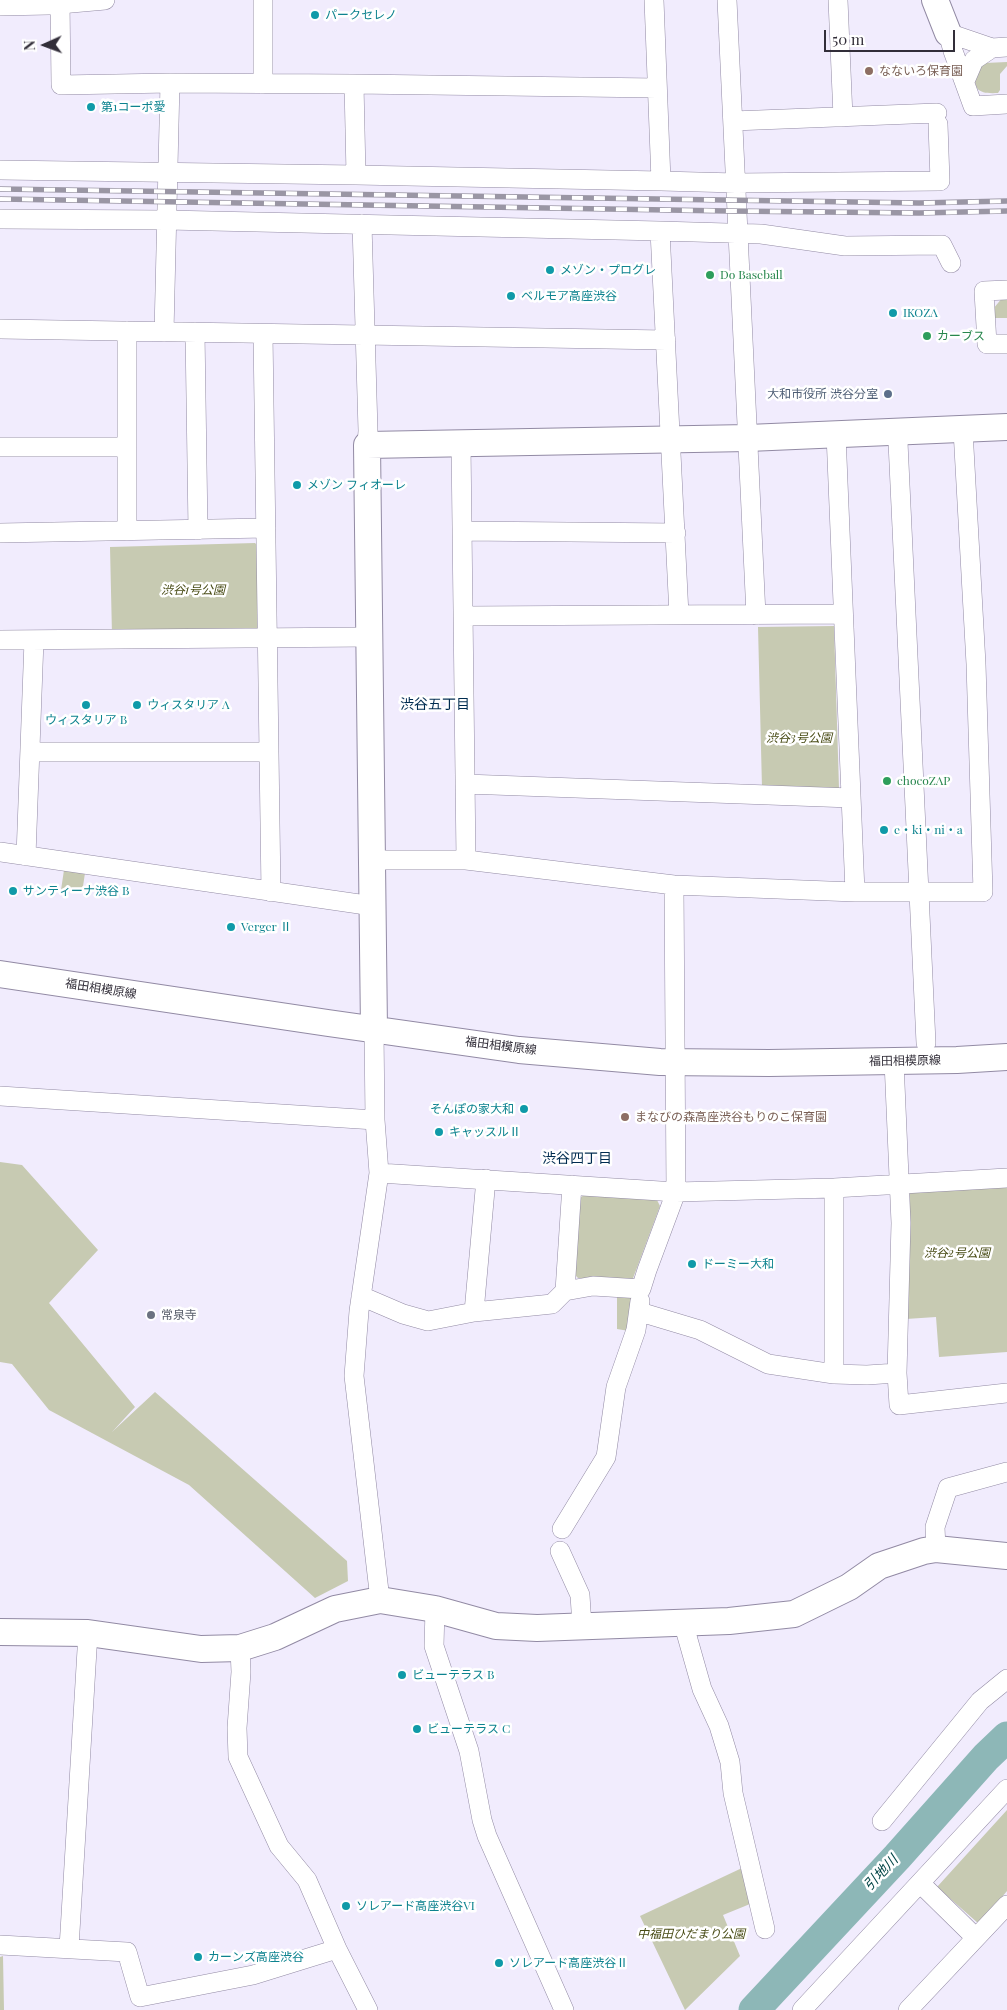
<!DOCTYPE html>
<html>
<head>
<meta charset="utf-8">
<style>
  body { margin:0 }
  #map { position:relative; width:1007px; height:2010px; overflow:hidden; background:#f1ecfd; font-family:"Playfair Display",serif }
  canvas { display:block }
  .north { position:absolute; left:20px; top:20px; width:50px; height:50px; -webkit-text-stroke:4px #fff; paint-order:stroke; rotate:268deg; font-size:14px; font-weight:700; line-height:20px; text-align:center; color:#322e39 }
  .north::after { content:''; display:block; margin:auto; width:18px; height:22px; background:#322e39; clip-path:polygon(50% 0,100% 100%,50% 72%,0 100%) }
  .scale { position:absolute; left:824px; top:30px; width:131px; height:22px; box-sizing:border-box; border:2px solid #322e39; border-top:0; padding-left:6px; font-size:15px; line-height:18px; white-space:nowrap; color:#322e39; -webkit-text-stroke:4px #fff; paint-order:stroke }
</style>
</head>
<body>
<div id="map">
<canvas width="1007" height="2010"></canvas>
<div class="north">N</div>
<div class="scale">50 m</div>
</div>
<script>
const g = document.querySelector('canvas').getContext('2d');
g.lineJoin = 'round';
function fillPath(path, color) {
  g.fillStyle = color;
  g.fill(path, 'evenodd');
}
function stroke(path, color, width, dash) {
  g.strokeStyle = color;
  g.lineWidth = width;
  g.lineCap = dash ? 'butt' : 'round';
  g.setLineDash(dash || []);
  g.stroke(path);
}
function label(font, color, halo, rows, align = 'center') {
  g.font = font + ' "Playfair Display","Noto Sans JP",serif';
  g.lineWidth = 5;
  g.setLineDash([]);
  g.textBaseline = 'middle';
  g.strokeStyle = halo;
  g.fillStyle = color;
  for (const [text, x, y, turn = 0] of rows) {
    g.save();
    g.translate(x, y);
    g.rotate((+turn || 0) * Math.PI / 180);
    g.textAlign = isNaN(turn) ? turn : align;
    if (halo) g.strokeText(text, 0, 0);
    g.fillText(text, 0, 0);
    g.restore();
  }
}
const green = new Path2D(`
  M1007,62V66L1000,74V90L998,93C980,94 972,91 976,71L985,63Z
  M1003,297H1007V318H991L993,309Z
  M255,543L260,548L261,630L112,635L110,547Z
  M834,626L839,788H762L758,627Z
  M64,870L85,873L82,893L61,890Z
  M0,1162L22,1165L98,1250L49,1303L135,1407L112,1432L155,1392L347,1561L348,1581L315,1598L189,1485L49,1410L12,1364L0,1362Z
  M1007,1183V1352L939,1357L936,1317L906,1319V1189Z
  M586,1193L656,1198L660,1206L632,1281L578,1278L574,1274L578,1200Z
  M617,1291L634,1292L629,1331L617,1329Z
  M1007,1810V1891L979,1924L937,1887Z
  M742,1868L750,1904L723,1915L740,1956L685,2010L640,1916Z
  M3,1956L4,2010H0V1957Z`);
const river = new Path2D(`
  M754,2010L897,1857L986,1757L1007,1737`);
const street = new Path2D(`
  M60,0L61,85L170,83
  M263,0V84
  M727,0L756,615
  M838,0L843,117
  M0,6L49,5L105,0
  M948,33L953,51L973,106L1007,104
  M948,33L992,48L1007,47
  M965,81L974,60L992,48
  M354,84L657,88
  M733,121L937,113
  M0,170L356,175L661,181L654,0
  M661,181L736,183L940,181L938,124
  M0,219L167,220L660,231L761,234L845,246L942,245L951,263
  M362,224L368,431L367,445
  M660,231L679,615
  M1007,290L984,291L987,344H1007
  M0,329L666,340
  M164,332L170,83L354,84L356,175
  M195,332L198,530
  M263,334L271,892
  M836,434L855,892
  M898,442L926,1043
  M461,444L466,860
  M0,447H127
  M127,531V331
  M462,531L676,533
  M0,533L266,528
  M463,616L843,614
  M0,640L369,637
  M30,752H269
  M465,784L851,798
  M0,852L373,906
  M26,856L34,640
  M372,860H466L674,885L855,892H983L976,664L963,430
  M374,1030L375,1120L379,1173L359,1311L354,1376L380,1600
  M894,1061L901,1223L897,1373
  M0,1096L375,1120
  M379,1173L676,1192L834,1188L1007,1178
  M565,1291L572,1185
  M361,1296L403,1314L428,1321L474,1312L552,1304L565,1291L593,1286L641,1289L647,1270L676,1192L674,885
  M474,1312L486,1179
  M640,1312L700,1330L768,1364L834,1374L867,1375L897,1373L899,1405L1007,1393
  M834,1374V1188
  M562,1529L606,1457L616,1387L636,1330L640,1301
  M936,1549L935,1527L948,1488L1007,1472
  M560,1551L580,1595L582,1626
  M435,1609L434,1646L469,1751L482,1820L487,1836L564,2010
  M683,1622L702,1689L719,1726L730,1762L733,1793L765,1929
  M240,1648L241,1672L237,1728L238,1757L279,1846L307,1880L337,1949L368,2010
  M882,1821L980,1701L1007,1679
  M920,1883L975,1937
  M0,1945L127,1952L140,1997L253,1975L337,1949
  M69,1948L88,1633
  M802,2010L1007,1789
  M908,2010L1007,1905`);
const secondary = new Path2D(`
  M935,0L948,33
  M0,974L328,1023L519,1050L660,1062L769,1063L957,1060L1007,1057
  M374,1030L367,445L748,438L1007,427
  M0,1632L88,1633L201,1649L240,1648L275,1637L335,1609L380,1600L435,1609L496,1626L537,1628L729,1621L794,1614L849,1587L879,1566L924,1551L936,1549L1007,1556`);
const rail = new Path2D(`
  M0,189L919,203L1007,201
  M0,199L728,211L919,213L1007,211`);
const markers = [
  [315,15,5,"#0f9aa8"],
  [869,71,5,"#8d6e63"],
  [91,107,5,"#0f9aa8"],
  [550,270,5,"#0f9aa8"],
  [710,275,5,"#2e9e5b"],
  [511,296,5,"#0f9aa8"],
  [893,313,5,"#0f9aa8"],
  [927,336,5,"#2e9e5b"],
  [888,394,5,"#5c6f8a"],
  [297,485,5,"#0f9aa8"],
  [86,705,5,"#0f9aa8"],
  [137,705,5,"#0f9aa8"],
  [887,781,5,"#2e9e5b"],
  [884,830,5,"#0f9aa8"],
  [13,891,5,"#0f9aa8"],
  [231,927,5,"#0f9aa8"],
  [524,1109,5,"#0f9aa8"],
  [625,1117,5,"#8d6e63"],
  [439,1132,5,"#0f9aa8"],
  [692,1264,5,"#0f9aa8"],
  [151,1315,5,"#6b7280"],
  [402,1675,5,"#0f9aa8"],
  [417,1729,5,"#0f9aa8"],
  [346,1906,5,"#0f9aa8"],
  [198,1957,5,"#0f9aa8"],
  [499,1963,5,"#0f9aa8"]
];
const cultureNames = [
  ["パークセレノ",325,15],
  ["第1コーポ愛",101,107],
  ["メゾン・プログレ",560,270],
  ["ベルモア高座渋谷",521,296],
  ["IKOZA",903,313],
  ["メゾン フィオーレ",307,485],
  ["ウィスタリア A",147,705],
  ["ウィスタリア B",86,720,"center"],
  ["e・ki・ni・a",894,830],
  ["サンティーナ渋谷 B",23,891],
  ["Verger Ⅱ",241,927],
  ["そんぽの家大和",514,1109,"right"],
  ["キャッスルⅡ",449,1132],
  ["ドーミー大和",702,1264],
  ["ビューテラス B",412,1675],
  ["ビューテラス C",427,1729],
  ["ソレアード高座渋谷VI",356,1906],
  ["カーンズ高座渋谷",208,1957],
  ["ソレアード高座渋谷Ⅱ",509,1963]
];
const educationNames = [
  ["なないろ保育園",879,71],
  ["まなびの森高座渋谷もりのこ保育園",635,1117]
];
const leisureNames = [
  ["Do Baseball",720,275],
  ["カーブス",937,336],
  ["chocoZAP",897,781]
];
const serviceNames = [
  ["大和市役所 渋谷分室",878,394]
];
const parkNames = [
  ["渋谷1号公園",193,590],
  ["渋谷3号公園",799,738],
  ["渋谷2号公園",957,1253],
  ["中福田ひだまり公園",691,1934]
];
const streetNames = [
  ["福田相模原線",101,989,9],
  ["福田相模原線",501,1046,7],
  ["福田相模原線",905,1061,-1]
];
const worshipNames = [
  ["常泉寺",161,1315]
];
const neighbourhoodNames = [
  ["渋谷五丁目",435,705],
  ["渋谷四丁目",577,1159]
];
const waterNames = [
  ["引地川",881,1873,-47]
];
fillPath(green, '#c7cab2');
stroke(river, '#8db7b7', 31);
stroke(street, '#928aa4', 20);
stroke(secondary, '#928aa4', 28);
stroke(street, '#fff', 19);
stroke(secondary, '#fff', 26);
stroke(rail, '#9a96a4', 5.5);
stroke(rail, '#fff', 4, [11]);
for (const [x, y, r, color] of markers) {
  const dot = new Path2D();
  dot.arc(x, y, r, 0, 2 * Math.PI);
  g.fillStyle = color;
  g.fill(dot);
  stroke(dot, '#fff', 2);
}
label('12px', '#0d838f', '#fff', cultureNames, 'left');
label('12px', '#785e54', '#fff', educationNames, 'left');
label('12px', '#27864d', '#fff', leisureNames, 'left');
label('12px', '#4e5e75', '#fff', serviceNames, 'right');
label('italic 12px', '#484b15', '#fff', parkNames);
label('12px', '#322e39', '#fff', streetNames);
label('12px', '#5b616d', '#fff', worshipNames, 'left');
label('14px', '#002c50', '#fff', neighbourhoodNames);
label('italic 14px', '#024546', '#fff', waterNames);
</script>
</body>
</html>
